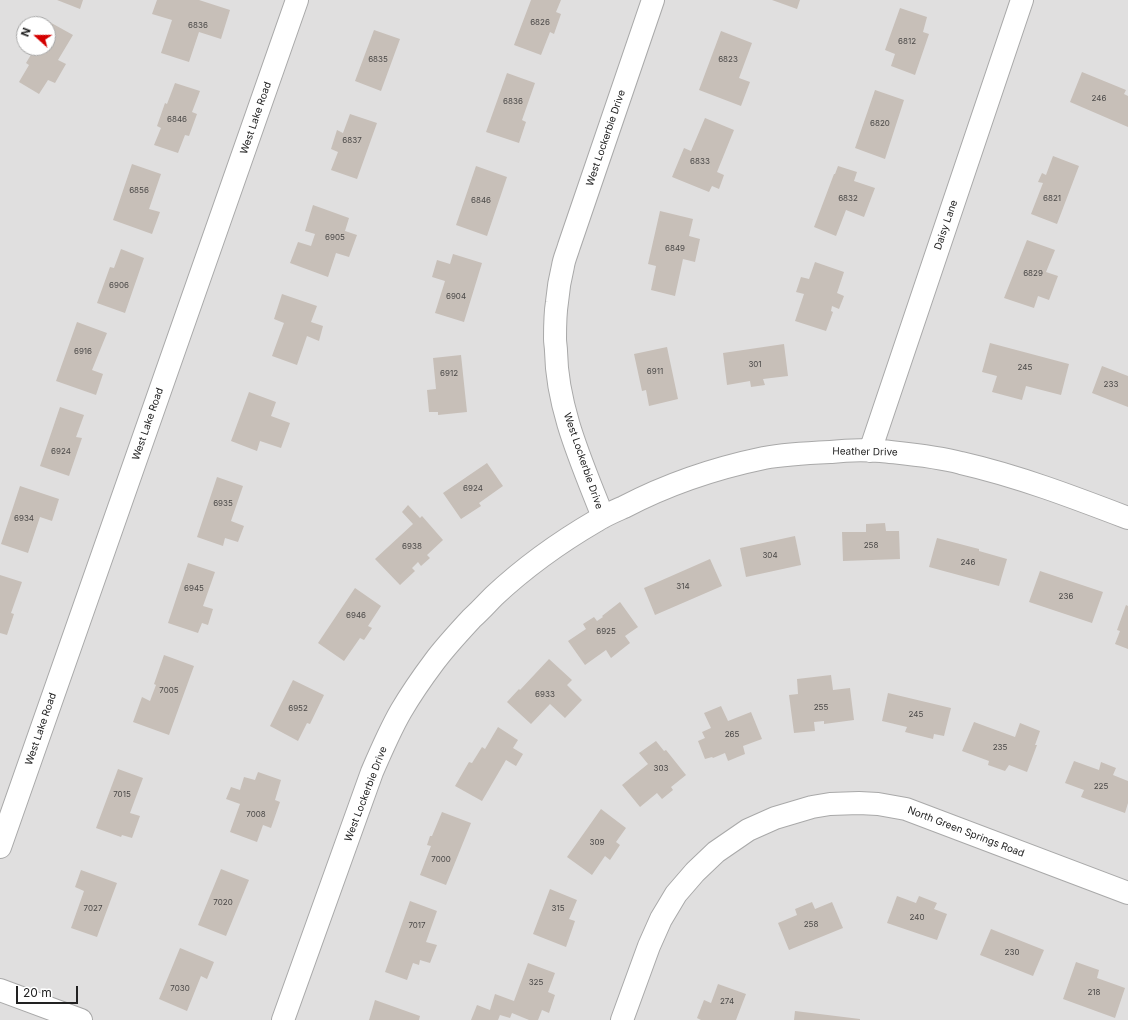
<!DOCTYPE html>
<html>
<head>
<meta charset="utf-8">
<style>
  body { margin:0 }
  #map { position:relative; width:1128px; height:1020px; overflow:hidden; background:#f2efe9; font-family:Inter,sans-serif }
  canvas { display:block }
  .north { position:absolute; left:16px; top:16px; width:40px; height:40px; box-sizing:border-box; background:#fff; border:1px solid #a7a7a7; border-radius:50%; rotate:291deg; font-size:11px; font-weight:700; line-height:16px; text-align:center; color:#222 }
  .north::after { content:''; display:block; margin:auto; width:14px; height:18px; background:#d40000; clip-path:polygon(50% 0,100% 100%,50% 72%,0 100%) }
  .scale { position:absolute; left:16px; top:986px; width:62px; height:18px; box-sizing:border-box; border:2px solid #222; border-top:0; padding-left:5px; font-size:12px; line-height:14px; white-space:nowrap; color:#222; -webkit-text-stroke:3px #fff; paint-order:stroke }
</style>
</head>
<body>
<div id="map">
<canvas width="1128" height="1020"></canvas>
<div class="north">N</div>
<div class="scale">20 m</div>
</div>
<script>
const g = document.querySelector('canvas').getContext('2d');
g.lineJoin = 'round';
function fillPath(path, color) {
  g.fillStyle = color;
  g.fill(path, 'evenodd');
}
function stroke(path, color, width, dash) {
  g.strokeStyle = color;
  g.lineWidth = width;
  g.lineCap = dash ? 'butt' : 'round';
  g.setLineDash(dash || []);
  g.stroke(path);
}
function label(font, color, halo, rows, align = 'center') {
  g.font = font + ' Inter,sans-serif';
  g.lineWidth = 4;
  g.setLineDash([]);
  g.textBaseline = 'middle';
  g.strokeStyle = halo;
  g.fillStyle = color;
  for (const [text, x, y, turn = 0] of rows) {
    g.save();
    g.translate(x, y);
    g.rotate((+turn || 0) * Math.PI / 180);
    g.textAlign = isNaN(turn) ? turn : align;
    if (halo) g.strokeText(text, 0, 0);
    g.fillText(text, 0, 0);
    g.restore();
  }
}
const residential = new Path2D(`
  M0,0H1128V1020H0ZM24,24H48V48H24Z`);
const building = new Path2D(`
  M57,0H83L80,9Z
  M157,0H199L230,10L221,39L199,32L189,62L161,53L172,20L152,14Z
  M531,0H561L556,12L561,14L554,34L550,32L541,55L514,45Z
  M772,0H800L797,9Z
  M900,8L927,17L923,32L929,34L915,75L891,66L895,54L885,50Z
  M46,20L73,35L58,60L66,64L55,83L48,80L39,94L19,82L29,65L26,63L35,48H48V24H44Z
  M374,30L400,39L381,91L355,81Z
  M721,31L752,43L739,78L750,82L741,106L699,90Z
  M1082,72L1126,90L1124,94L1128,96V127L1070,102Z
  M507,73L535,83L522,120L526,122L519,143L486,132Z
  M175,83L200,91L192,112L197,114L189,136L185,135L178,153L154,145L161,128L157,126L165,103L167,104Z
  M875,90L904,100L885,159L855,148Z
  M350,114L377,123L357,179L331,170L338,152L331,149L337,130L343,133Z
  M705,118L734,130L717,172L724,175L719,189L712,186L709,192L672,177L684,148L691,151Z
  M1053,156L1079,166L1057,224L1031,214L1043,183L1038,182L1042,173L1046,175Z
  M132,164L161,174L149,209L160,212L152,234L113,220Z
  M476,166L507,177L487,236L456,225Z
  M838,166L857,172L854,181L875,188L864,217L846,210L836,236L814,227L834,174H835Z
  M313,205L349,218L345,231L357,235L349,257L336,253L328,277L290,263L298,242L311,246L315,234L305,231Z
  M660,211L693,219L689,236L700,239L695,262L683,259L675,296L651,290L656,266L648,264Z
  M1027,240L1055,250L1046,272L1058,276L1049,300L1038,296L1034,308L1004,298Z
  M121,249L144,258L125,313L97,303L110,267L114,268Z
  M453,254L482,263L464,322L435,313L445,281L432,277L437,260L450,264Z
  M815,262L844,272L837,293L844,296L839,309L832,306L831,311L833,312L826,331L795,321L804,294L796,292L801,277L809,279Z
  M282,294L317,306L311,322L323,326L319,341L307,336L297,365L272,356L284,323L274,319Z
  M77,322L107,333L92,370L103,374L96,395L56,381Z
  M990,343L1069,364L1061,395L1026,386L1022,400L992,392L997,376L982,372Z
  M784,344L788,376L763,379L765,385L751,387L750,381L727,385L723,353Z
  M667,347L678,399L649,406L646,390L642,391L634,354Z
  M461,355L467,412L438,415V412H429L427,390L436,389L433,358Z
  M1102,366L1128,376V407L1092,393Z
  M249,392L276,402L271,416L290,423L281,448L260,441L257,451L231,441Z
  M60,407L84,415L76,437L82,438L69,476L40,466Z
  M487,463L503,486L479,503L481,506L461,519L443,493Z
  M217,477L243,486L231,521L244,526L238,542L225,538L223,546L197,537Z
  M20,486L59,499L52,521L40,517L28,553L1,544Z
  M408,505L420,518L422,516L443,540L427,555L430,558L421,566L418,562L412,568L415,571L400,585L375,559L413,524L402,512Z
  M885,523L886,531H899L900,559L843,561L842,532H866V524Z
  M795,536L801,565L746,577L740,548Z
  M937,538L979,549V551L1007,559L999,586L929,567Z
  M710,559L722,586L655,615L644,588Z
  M188,563L215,572L203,606L213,609L208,625L202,623L198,633L168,623Z
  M1040,571L1103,592L1092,623L1029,602Z
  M0,575L22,582L11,613L14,614L7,635L0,633Z
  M355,588L381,606L368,626L372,628L364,640L360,638L344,661L318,643Z
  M620,602L638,627L625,636L630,643L611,658L606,650L585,665L568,641L586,629L583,624L594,617L597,621L603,617L602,616Z
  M1126,605L1128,606V649L1115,644L1120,631L1117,630Z
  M164,655L194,666L169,735L133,722L142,697L150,701L156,685L154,684Z
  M549,659L572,680L567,685L582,700L565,718L550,704L531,724L507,702L519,689L520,690Z
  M831,675L833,690L850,688L854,720L824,724V721L814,722L815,731L794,733L789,695L798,694L797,679Z
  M293,680L324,695L310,724L307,723L298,741L270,726Z
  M888,693L951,708L944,736L934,734L933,739L905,732L907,727L882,721Z
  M721,706L728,721L751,712L762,739L743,746L745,754L728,761L725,753L713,758L712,757L705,759L698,741L705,738L702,732L711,728L704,713Z
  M974,722L1015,737L1020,723L1040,731L1035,745H1037L1027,772L1009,765L1005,771L988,765L989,761L962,751Z
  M498,727L518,740L513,748L523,754L516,766L506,760L482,801L455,786L469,762L472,763L482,747L485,749Z
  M656,741L664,751L666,750L686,775L671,787L673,790L662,799L657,793L640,807L622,785L648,764L639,753Z
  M1074,761L1099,770L1101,762L1116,768L1113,775L1128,781V803L1125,813L1081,797L1084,790L1065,783Z
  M118,769L143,778L130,813L140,816L132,838L122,835L121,837L96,828Z
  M258,772L281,780L275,800L280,802L271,828L263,825L257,842L230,832L240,804L226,799L231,787L240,790L244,777L255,780Z
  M601,809L626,828L616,842L620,845L610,860L605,856L592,875L567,857Z
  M442,812L471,823L446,885L420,875L431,846L427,845L430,836H432Z
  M221,869L249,880L226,936L198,925Z
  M81,870L117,883L97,937L71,928L84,891L75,887Z
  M550,889L577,900L569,919L575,921L566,947L533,934Z
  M897,896L916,903L919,896L937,903L934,909L947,914L937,940L887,923Z
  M410,901L437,911L426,942L437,945L430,963L420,960L419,965L413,963L407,980L385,972Z
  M812,902L815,909L832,902L843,928L789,950L778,923L797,915L795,909Z
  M991,929L1044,950L1033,976L980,955Z
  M180,948L214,962L207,979L201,976L187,1011L159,999Z
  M1076,962L1099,970L1097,978L1125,988L1115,1018L1063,999Z
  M528,963L555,973L548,992L555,995L549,1013L542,1010L538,1020H529L512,1013L510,1018L500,1015L498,1020H471L477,1005L490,1010L495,994L514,1001Z
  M718,984L746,994L736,1020H701L697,1018L704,1000L711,1003Z
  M375,1000L420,1016L419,1020H369Z
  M795,1011L860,1019V1020H794Z`);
const street = new Path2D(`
  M870,451L1022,0
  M603,517C582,463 557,409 556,351C556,347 555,343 555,339C555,327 555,314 557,302C558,290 560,278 563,266C564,259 567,253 569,246L653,0
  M0,847L297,0
  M0,990L81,1020
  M283,1020L372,772C381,751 390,730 401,711C411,694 422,678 434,662C445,647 459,632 472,618C480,611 487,603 494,596C525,567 560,542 596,521C605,515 615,511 624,507C668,484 716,468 764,458C786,454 809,453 831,452C848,450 865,450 881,451C908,454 935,456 961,463C1018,476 1073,497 1128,518
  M622,1020L649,946L661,919L676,894L695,872L716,852L748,830L775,818L812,807L830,804L859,803L878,804L906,809L1128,893`);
const numberNames = [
  ["6826",540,23],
  ["6836",198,26],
  ["6812",907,42],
  ["6835",378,60],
  ["6823",728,60],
  ["246",1099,99],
  ["6836",513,102],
  ["6846",177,120],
  ["6820",880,124],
  ["6837",352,141],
  ["6833",700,162],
  ["6856",139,191],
  ["6832",848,199],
  ["6821",1052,199],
  ["6846",481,201],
  ["6905",335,238],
  ["6849",675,249],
  ["6829",1033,274],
  ["6906",119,286],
  ["6904",456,297],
  ["6916",83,352],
  ["301",755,365],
  ["245",1025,368],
  ["6911",655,372],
  ["6912",449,374],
  ["233",1111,385],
  ["6924",61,452],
  ["6924",473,489],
  ["6935",223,504],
  ["6934",24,519],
  ["258",871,546],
  ["6938",412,547],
  ["304",770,556],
  ["246",968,563],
  ["314",683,587],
  ["6945",194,589],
  ["236",1066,597],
  ["6946",356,616],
  ["6925",606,632],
  ["7005",169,691],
  ["6933",545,695],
  ["255",821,708],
  ["6952",298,709],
  ["245",916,715],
  ["265",732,735],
  ["235",1000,748],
  ["303",661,769],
  ["225",1101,787],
  ["7015",122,795],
  ["7008",256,815],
  ["309",597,843],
  ["7000",441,860],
  ["7020",223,903],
  ["7027",93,909],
  ["315",558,909],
  ["240",917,918],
  ["258",811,925],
  ["7017",417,926],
  ["230",1012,953],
  ["325",536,983],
  ["7030",180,989],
  ["218",1094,993],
  ["274",727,1002]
];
const streetNames = [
  ["West Lake Road",256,118,-71],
  ["West Lockerbie Drive",606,138,-71],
  ["Daisy Lane",946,225,-71],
  ["West Lake Road",148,424,-71],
  ["Heather Drive",865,452,1],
  ["West Lockerbie Drive",583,461,71],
  ["West Lake Road",41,729,-71],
  ["West Lockerbie Drive",366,794,-69],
  ["North Green Springs Road",966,832,21]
];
fillPath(residential, '#e0dfdf');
fillPath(building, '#c7bfb8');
stroke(street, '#a9a9a9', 24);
stroke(street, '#fff', 22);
label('8px', '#4b4948', null, numberNames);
label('10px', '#222', '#fff', streetNames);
</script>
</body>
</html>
